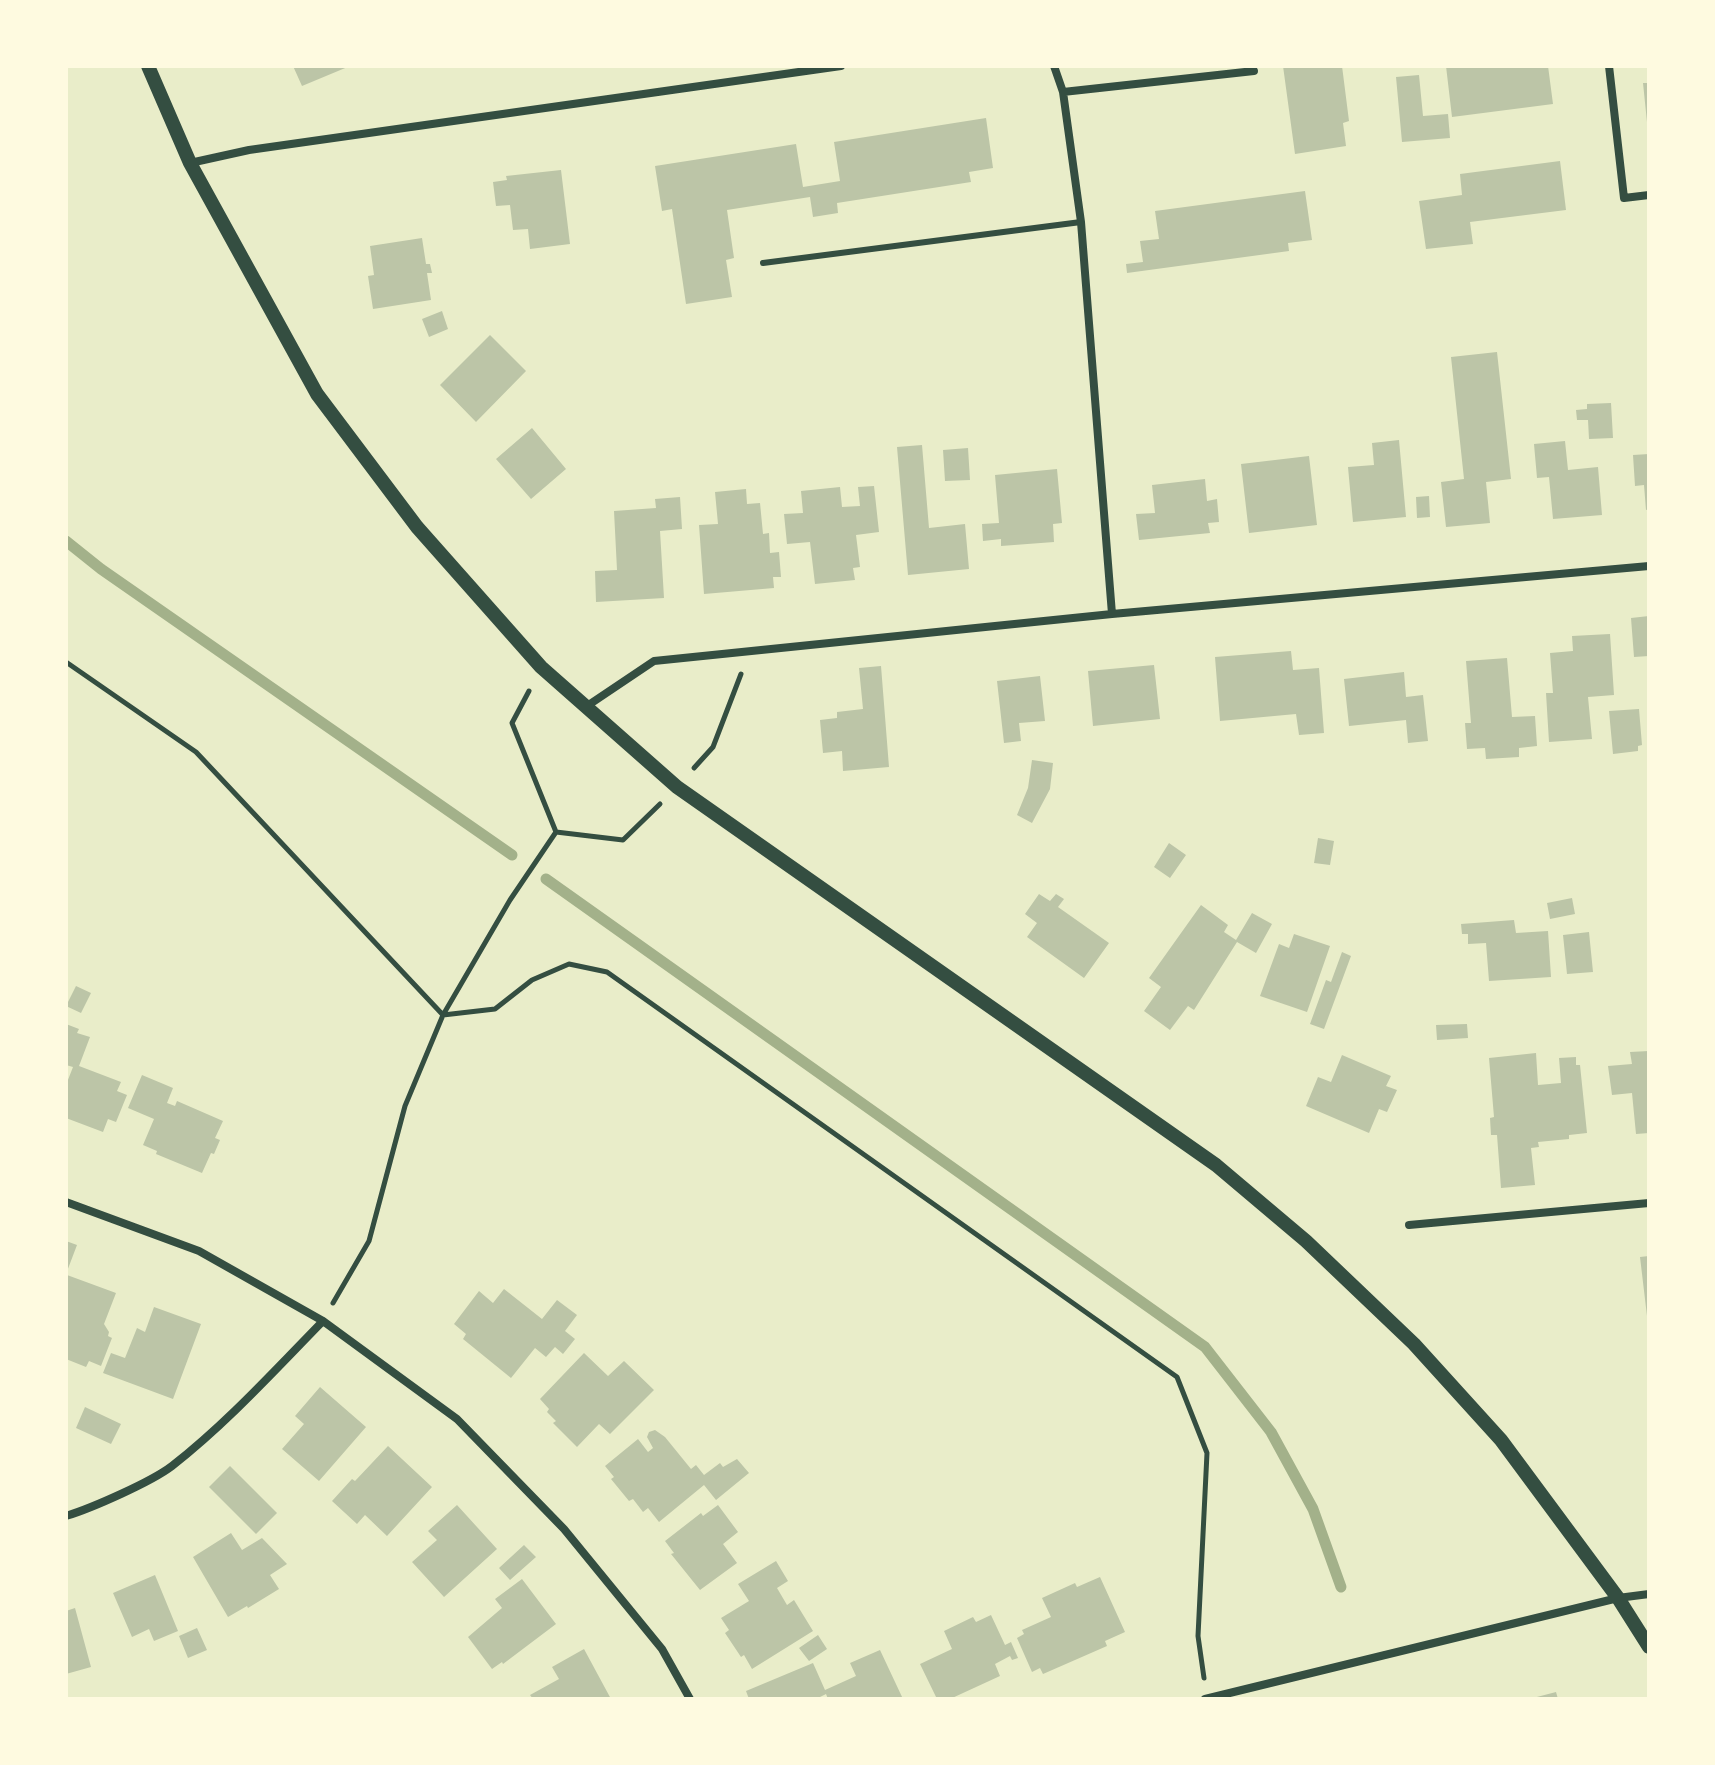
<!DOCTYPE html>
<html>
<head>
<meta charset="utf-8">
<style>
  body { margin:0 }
  #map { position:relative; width:1715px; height:1765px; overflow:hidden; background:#e9edc9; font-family:Lato,sans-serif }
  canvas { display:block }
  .frame { position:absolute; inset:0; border:68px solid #fefae0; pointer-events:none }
</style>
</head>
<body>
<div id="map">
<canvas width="1715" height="1765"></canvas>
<div class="frame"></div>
</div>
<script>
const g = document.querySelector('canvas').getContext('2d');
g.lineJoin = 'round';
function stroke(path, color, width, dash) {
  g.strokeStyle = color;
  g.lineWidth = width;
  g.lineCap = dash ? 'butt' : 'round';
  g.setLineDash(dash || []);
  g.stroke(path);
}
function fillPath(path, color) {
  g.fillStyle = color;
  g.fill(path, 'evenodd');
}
const stream = new Path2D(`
  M66,541L101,569L512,855
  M546,879L1205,1347L1271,1432L1313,1509L1341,1587`);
const building = new Path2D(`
  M293,66H350L302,86Z
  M1283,66H1342L1349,121L1343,123L1346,146L1295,154Z
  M1446,66H1548L1553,104L1452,117Z
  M1419,75L1423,116L1448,114L1450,138L1402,142L1396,77Z
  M1643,83H1649V122H1647Z
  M986,118L993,168L969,172L971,182L837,203L838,213L813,217L810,197L727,210L734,258L726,260L732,297L686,304L672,209L662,211L655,166L796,144L803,187L840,181L834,142Z
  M1560,161L1566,210L1470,222L1473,244L1426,249L1419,201L1462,195L1460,174Z
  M561,170L570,244L530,249L528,229L513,230L510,205L496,206L493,182L507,180L506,176Z
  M1305,191L1312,240L1288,243L1289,251L1127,273L1126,264L1143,262L1140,241L1159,239L1155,211Z
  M422,238L426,264H430L432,273H427L431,300L373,309L368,276L374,275L370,246Z
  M442,311L448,329L429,337L422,319Z
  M490,335L526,371L476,422L440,385Z
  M1497,352L1511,479L1486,482L1490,523L1446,527L1441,482L1464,479L1451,357Z
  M1611,403L1613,438L1589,439L1588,420H1577L1576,410L1587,409V404Z
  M532,428L566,469L531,499L496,459Z
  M1399,440L1406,517L1353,522L1348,467L1374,465L1372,443Z
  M1565,441L1568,470L1598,467L1602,515L1553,519L1549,477L1537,478L1534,444Z
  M922,445L929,528L965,524L969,569L908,575L897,447Z
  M968,448L970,480L945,481L943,450Z
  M1649,454V509L1646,510L1644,485L1635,486L1633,455Z
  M1309,456L1317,525L1249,533L1241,464Z
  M1057,469L1062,523L1053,524L1054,542L1001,546V539L983,541L982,524L999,523L995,475Z
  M1205,479L1207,501L1217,499L1219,522L1208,523L1210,533L1139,540L1136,514L1155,513L1152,485Z
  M874,486L879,532L856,535L860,567L853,568L855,580L815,584L810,542L787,544L784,514L803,513L801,491L840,487L842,507L860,506L858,487Z
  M746,489L747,504L760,503L763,534L769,533L770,553L779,552L781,577H773L774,588L704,594L699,525L718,524L715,492Z
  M1429,496L1430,517L1417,518L1416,497Z
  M680,497L682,529L660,531L664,598L596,602L595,571L617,570L614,511L656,508L655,499Z
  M1649,616V656L1634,657L1631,618Z
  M1610,634L1614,695L1588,697L1592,739L1549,742L1546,693H1553L1550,653L1573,651L1572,636Z
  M1291,651L1293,670L1319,668L1324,733L1299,735L1296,714L1220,721L1215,657Z
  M1507,658L1512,717L1535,716L1537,746L1519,748V757L1486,759L1485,748L1467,749L1465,723H1471L1466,661Z
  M1154,665L1160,719L1093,726L1088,671Z
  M881,666L889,767L843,771L842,751L823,753L820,720L837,718V712L863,709L859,668Z
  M1404,672L1406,697L1423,695L1428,741L1408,743L1406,720L1349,726L1344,679Z
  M1040,676L1045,721L1019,723L1021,741L1004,743L997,681Z
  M1639,709L1642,745L1638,746V751L1613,754L1609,711Z
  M1032,760L1053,763L1050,789L1032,823L1017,815L1028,788Z
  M1318,838L1334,841L1330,865L1314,863Z
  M1169,843L1186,855L1170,878L1154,867Z
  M1039,894L1050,901L1056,894L1064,899L1058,907L1109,943L1084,978L1027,937L1037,923L1025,914Z
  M1572,898L1575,914L1550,919L1547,903Z
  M1201,905L1228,925L1224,932L1236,940L1252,913L1272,924L1256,953L1237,942L1194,1010L1188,1006L1170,1030L1144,1011L1161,987L1149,978Z
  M1514,920L1516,933L1548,931L1551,977L1489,981L1486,943L1468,944V934H1462L1461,924Z
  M1589,932L1593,972L1567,974L1563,935Z
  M1294,934L1330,946L1307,1012L1260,996L1279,944L1289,948Z
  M1342,952L1351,956L1324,1029L1310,1024L1326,980L1331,982Z
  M76,986L91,993L81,1013L66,1006Z
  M66,1024L79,1029L77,1033L90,1037L79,1066L121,1082L117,1091L127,1095L116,1122L108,1119L103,1132L66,1118V1085L73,1067L66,1065Z
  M1467,1024L1468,1038L1437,1040L1436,1025Z
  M1649,1051V1133L1636,1134L1632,1093L1612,1095L1608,1066L1632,1064L1630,1052Z
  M1536,1053L1538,1085L1561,1083L1559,1058L1576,1057V1065H1580L1587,1133L1569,1135V1139L1538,1142L1539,1147L1531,1148L1535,1185L1501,1188L1497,1135H1491L1490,1118L1494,1117L1489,1058Z
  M1342,1055L1391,1076L1386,1086L1397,1090L1387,1112L1379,1109L1369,1133L1306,1106L1318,1077L1331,1082Z
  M142,1075L173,1088L167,1103L175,1106L177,1101L223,1121L215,1138L220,1140L214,1154L211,1153L202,1173L156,1154L157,1151L143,1145L154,1119L128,1108Z
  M66,1241L77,1245L66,1274Z
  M1649,1256V1316H1647L1640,1257Z
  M67,1275L116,1293L104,1324L109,1332L108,1336L112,1338L101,1366L89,1361L86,1367L66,1359Z
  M504,1289L542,1319L557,1300L577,1315L565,1331L575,1339L563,1354L555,1347L546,1357L535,1348L511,1378L463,1339L466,1334L454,1324L479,1291L493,1303Z
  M154,1307L201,1324L173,1399L103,1373L111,1353L125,1358L137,1328L145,1332Z
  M584,1353L608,1376L624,1361L654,1390L610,1434L599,1424L577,1447L553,1423L556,1421L547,1412L549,1409L540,1399Z
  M320,1387L366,1427L319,1481L282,1449L304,1424L295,1416Z
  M85,1407L121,1424L111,1444L76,1428Z
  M655,1430L665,1437L691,1469L696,1465L704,1475L720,1463L723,1467L737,1459L749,1473L716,1500L704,1485L659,1522L648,1508L643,1512L633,1499L629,1501L611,1479L614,1477L605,1466L638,1439L648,1452L653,1448L647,1437L649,1432Z
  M388,1446L432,1487L387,1536L365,1515L357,1524L332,1501L352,1479L355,1481Z
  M230,1466L277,1513L256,1534L209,1487Z
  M457,1505L497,1549L444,1597L412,1562L437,1540L428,1531Z
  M718,1505L738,1532L723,1544L737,1563L700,1590L671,1554L674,1553L665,1541L701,1513L703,1516Z
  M231,1533L242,1550L262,1538L287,1564L270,1575L279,1589L248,1608L247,1606L228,1617L193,1557Z
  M524,1545L536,1557L510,1580L499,1568Z
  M776,1561L788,1581L777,1588L787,1605L794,1600L813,1631L752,1669L744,1655L741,1657L725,1633L729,1630L721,1618L749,1601L738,1584Z
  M155,1575L178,1631L154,1641L149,1629L132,1637L113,1593Z
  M1100,1577L1125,1632L1105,1641L1107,1646L1043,1674L1040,1668L1032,1672L1017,1638L1024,1634L1022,1630L1051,1617L1042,1598L1075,1583L1077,1587Z
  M522,1579L556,1624L503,1664L502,1662L492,1669L468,1637L502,1608L495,1599Z
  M75,1608L91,1667L66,1674V1611Z
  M991,1615L1005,1645L1011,1642L1018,1658L1012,1660L1010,1656L995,1664L1000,1676L950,1699H937L920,1664L952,1649L944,1631L973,1617L976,1622Z
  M197,1628L207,1650L188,1658L179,1636Z
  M818,1635L827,1649L809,1661L799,1648Z
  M584,1649L611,1699H533L530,1695L559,1679L552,1667Z
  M880,1650L903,1699H828L826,1694L816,1699H749L746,1691L813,1663L825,1690L856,1676L850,1663Z
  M1556,1692L1558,1699H1533V1698Z`);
const path = new Path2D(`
  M66,662L196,752L443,1015L495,1009L532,980L569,964L607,972L1177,1377L1207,1453L1198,1636L1204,1678
  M694,768L713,747L741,674
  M556,832L623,840L660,804
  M333,1303L369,1241L405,1106L443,1015L510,900L556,832L512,723L529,691`);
const service = new Path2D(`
  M763,263L1081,222`);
const minor = new Path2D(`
  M1054,66L1063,92L1081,222L1112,614
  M1609,66L1624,198L1649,195
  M1063,92L1254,71
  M190,163L249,150L841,66
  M587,706L654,661L1112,614L1649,566
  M66,1202L199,1251L323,1321L457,1419L564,1529L662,1649L690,1699
  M1409,1225L1649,1203
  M66,1516C92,1508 151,1482 172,1466C227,1423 274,1371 323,1321
  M1205,1699L1618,1598L1649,1594`);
const tertiary = new Path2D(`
  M148,66L190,163L317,394L417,527L541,667L677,787L1216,1165L1306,1241L1414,1344L1501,1440L1618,1598L1649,1647`);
stroke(stream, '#a3b18a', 11);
fillPath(building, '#bcc5a7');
stroke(path, '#344e41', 5);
stroke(service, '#344e41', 6);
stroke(minor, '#344e41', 8);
stroke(tertiary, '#344e41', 14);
</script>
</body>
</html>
